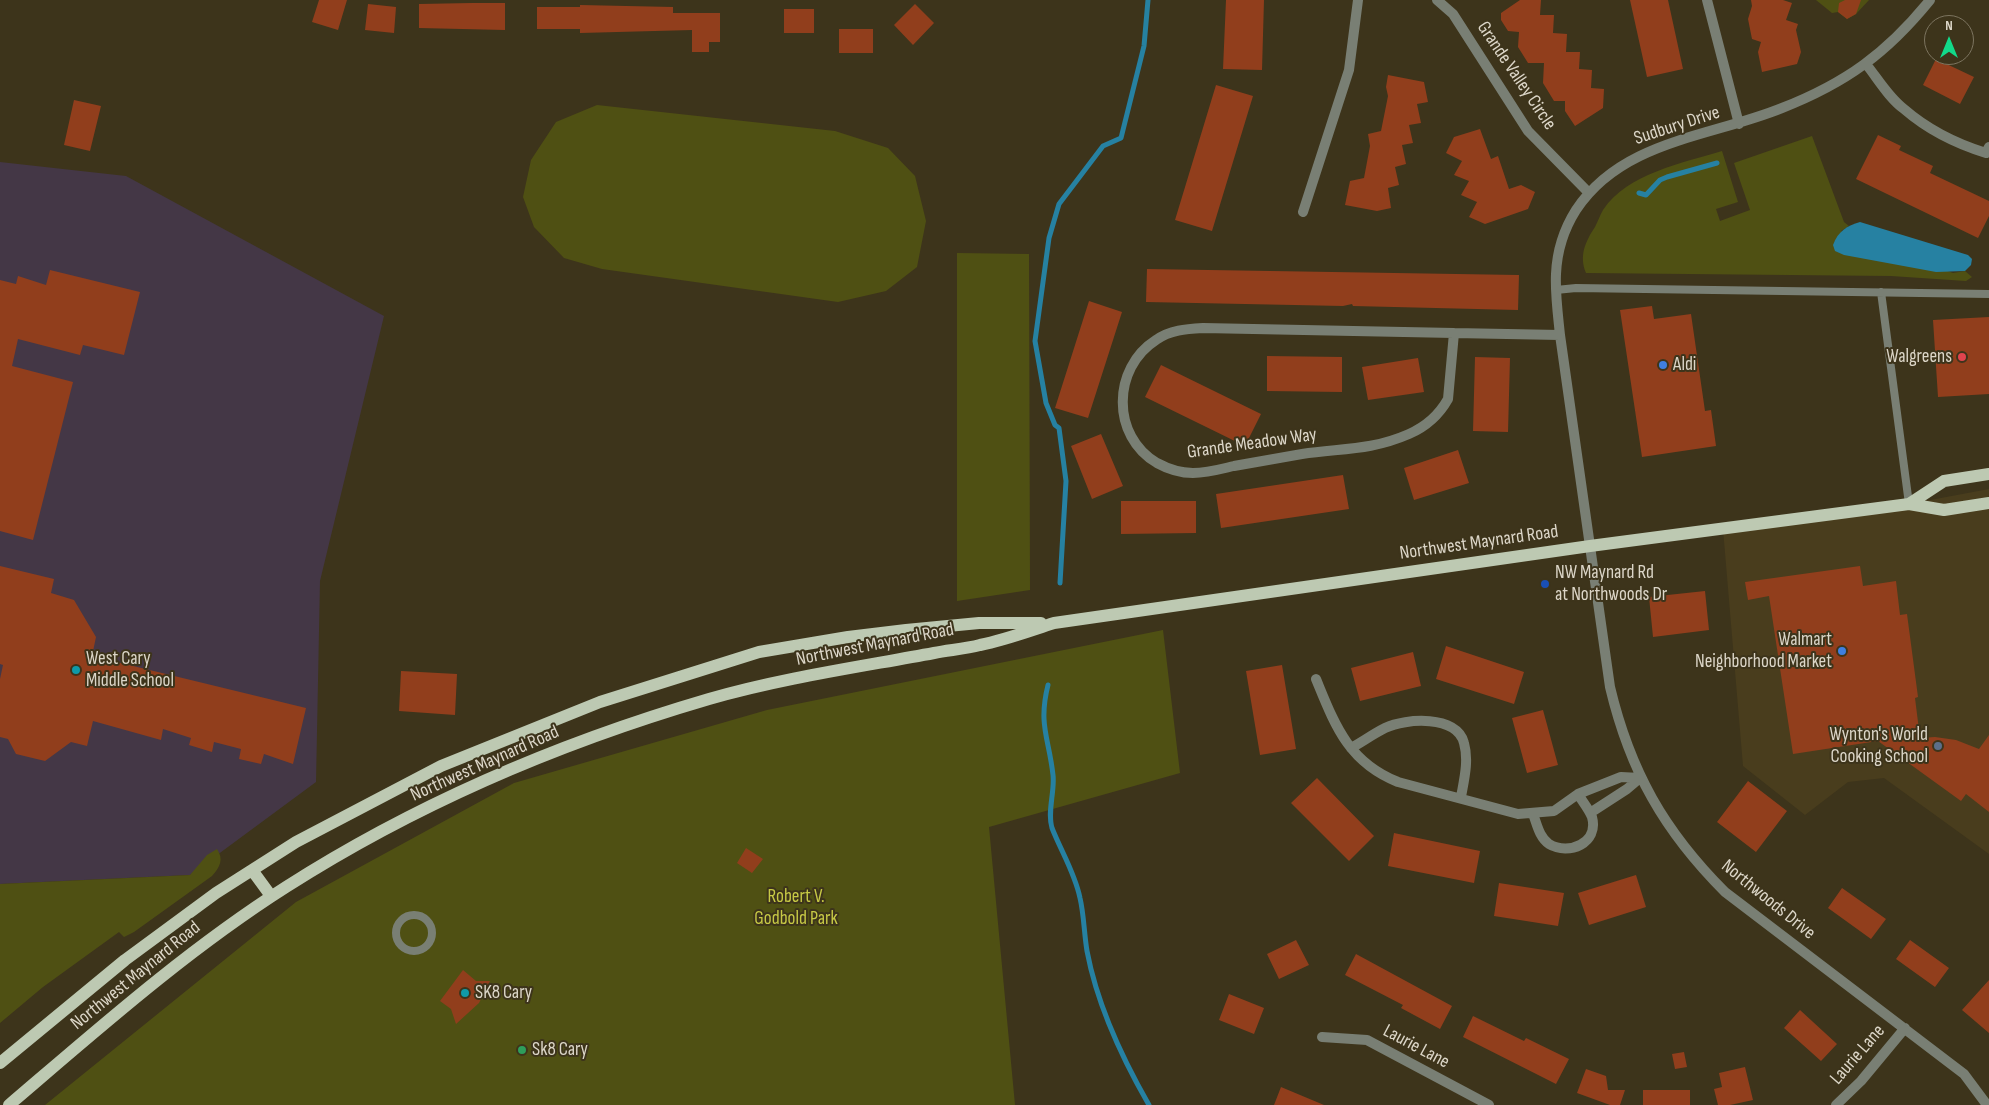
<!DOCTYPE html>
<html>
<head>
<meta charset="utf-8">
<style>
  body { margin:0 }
  #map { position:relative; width:1989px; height:1105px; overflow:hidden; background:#3d341b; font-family:"Sofia Sans Condensed",sans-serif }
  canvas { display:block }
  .north { position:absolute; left:1924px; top:15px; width:50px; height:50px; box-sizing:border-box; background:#3d341b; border:1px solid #7d7560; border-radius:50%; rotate:0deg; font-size:14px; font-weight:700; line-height:20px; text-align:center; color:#dcd6c8 }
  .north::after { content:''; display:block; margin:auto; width:18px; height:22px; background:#12d98a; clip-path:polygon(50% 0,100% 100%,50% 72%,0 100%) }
</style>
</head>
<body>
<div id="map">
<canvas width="1989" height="1105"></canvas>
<div class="north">N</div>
</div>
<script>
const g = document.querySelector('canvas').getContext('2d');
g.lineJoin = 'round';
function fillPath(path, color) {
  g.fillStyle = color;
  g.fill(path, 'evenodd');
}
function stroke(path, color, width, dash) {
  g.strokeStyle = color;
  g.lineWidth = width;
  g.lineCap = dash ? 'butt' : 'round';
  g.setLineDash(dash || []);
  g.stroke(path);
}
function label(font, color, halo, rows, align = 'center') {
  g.font = font + ' "Sofia Sans Condensed",sans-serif';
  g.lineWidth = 4;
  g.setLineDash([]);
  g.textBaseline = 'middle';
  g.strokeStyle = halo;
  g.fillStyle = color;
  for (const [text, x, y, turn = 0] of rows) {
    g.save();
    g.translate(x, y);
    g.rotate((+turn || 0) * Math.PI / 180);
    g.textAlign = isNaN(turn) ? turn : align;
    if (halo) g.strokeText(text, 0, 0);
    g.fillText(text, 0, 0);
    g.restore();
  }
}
const built = new Path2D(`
  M1989,489V854L1884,778L1848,782L1805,815L1743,766L1723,529L1909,504Z`);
const education = new Path2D(`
  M0,162L126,176L384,316L320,581L316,782L190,875L0,884Z`);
const green = new Path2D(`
  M1816,0H1869L1856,14L1847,19L1838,12L1832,13Z
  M597,105L835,131L888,148L915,176L926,221L917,267L886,291L838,302L602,269L564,258L534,227L523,197L531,160L556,122Z
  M1812,136L1844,222L1849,226L1841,231L1953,273L1965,271L1972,277L1966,281L1891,276L1586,273C1579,256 1585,242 1595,227C1598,221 1600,215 1603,210C1628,173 1683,163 1722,151L1738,202L1716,209L1720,221L1750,210L1734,163Z
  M957,253L1029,254L1030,590L957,601Z
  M1163,630L1180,773L989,827L1015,1105H45L296,902L514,783L767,710Z
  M217,849C224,859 220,867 212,876L134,932L124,937L119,932L43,987L0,1023V884L190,875L207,855Z`);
const water = new Path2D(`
  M1860,222L1968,255L1972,259L1971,265L1965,271L1936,272L1844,255L1835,251L1833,245C1838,231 1847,226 1860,222Z`);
const stream = new Path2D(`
  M1639,193L1646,195L1660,180L1667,177L1717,163
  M1060,583L1066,481L1059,428L1055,425L1046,403L1035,341L1049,238L1059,204L1103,146L1121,138L1144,46L1148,0
  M1048,685C1038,725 1049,738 1053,775C1055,791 1047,812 1052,828C1061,851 1075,873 1080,898C1084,915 1084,933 1087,951C1097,1004 1122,1058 1149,1105`);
const building = new Path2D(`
  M319,0H347L338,30L312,22Z
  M1226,0H1264L1262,70L1223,69Z
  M1520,0H1541L1540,15H1554L1553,33L1567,34L1566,52H1580L1579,69L1592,70L1591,88L1604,89L1603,108L1575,126L1565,111V101H1554L1543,83L1544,63H1528L1518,47L1519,32L1508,31L1501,20V13Z
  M1630,0H1668L1683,69L1647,77Z
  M1751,0H1783L1792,3L1786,20L1798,24L1796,30L1801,52L1797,64L1762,72L1758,52L1761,42L1752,39L1748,19L1752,6Z
  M1845,0H1861L1856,14L1847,19L1838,12L1839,3Z
  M472,3H505V30L419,28V4Z
  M368,4L396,7L394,33L365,30Z
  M915,4L934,23L913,45L894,25Z
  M580,5L673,7V13H720V42H709V52H692V30L580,33V29H537V7H580Z
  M784,9H814V33H784Z
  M839,29H873V53H839Z
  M1936,59L1974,77L1960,104L1923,85Z
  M1388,75L1424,82L1428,102L1417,104L1421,123L1409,125L1413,143L1402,145L1406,164L1395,167L1399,185L1388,188L1391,208L1377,211L1345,205L1350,181L1364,178L1370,146L1368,134L1381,131L1388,96L1386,87Z
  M1216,85L1253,96L1212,231L1175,220Z
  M74,100L101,106L90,151L64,145Z
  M1480,129L1491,159L1498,156L1509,189L1521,185L1535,192L1528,209L1485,224L1469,217L1477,202L1461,195L1469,181L1454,175L1462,161L1446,153L1454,137Z
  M1878,135L1901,146L1899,150L1933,166L1930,173L1989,201V216L1978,238L1856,179Z
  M1147,269L1519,275L1518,310L1353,306L1352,304L1343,306L1146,302Z
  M50,270L140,292L124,355L83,345L80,355L18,339L12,366L73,382L33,540L0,531V280L16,284L18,276L46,285Z
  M1089,301L1122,312L1088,418L1055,408Z
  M1652,306L1654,319L1691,314L1705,411L1711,410L1716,446L1642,457L1620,310Z
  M1989,317V394L1938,397L1933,320Z
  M1267,356L1342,357V392L1267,391Z
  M1475,357L1510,358L1508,432L1473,431Z
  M1418,358L1424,392L1368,400L1362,367Z
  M1161,365L1261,414L1245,446L1145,397Z
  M1101,434L1123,486L1092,499L1071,446Z
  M1458,450L1469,483L1414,500L1404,468Z
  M1343,475L1349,509L1221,528L1216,494Z
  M1121,501H1196V533L1121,534Z
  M0,566L54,579L51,593L74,600L96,637L92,656L306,708L293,764L264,754L261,764L239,759L241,749L214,742L212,752L189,745L191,738L163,729L161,740L93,721L87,746L71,742L45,761L16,754L8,739L0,737V679L3,665L0,664Z
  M1860,566L1863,586L1896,581L1900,615L1907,614L1918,697L1915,698L1920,738L1935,737L1956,740L1979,749L1989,735V812L1966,794L1961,801L1878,741L1793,754L1769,596L1748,600L1745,582Z
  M1705,591L1709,630L1653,637L1649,597Z
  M1446,646L1524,672L1514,704L1436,679Z
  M1413,652L1421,686L1360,701L1351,668Z
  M1282,665L1296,749L1260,755L1246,671Z
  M401,671L457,674L455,715L399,711Z
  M1543,710L1558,765L1527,773L1512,718Z
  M1317,778L1374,836L1349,861L1291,803Z
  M1748,781L1787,811L1756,852L1717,822Z
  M1394,833L1480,851L1474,883L1388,866Z
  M746,848L763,859L752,873L737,863Z
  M1636,875L1646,907L1589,925L1578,893Z
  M1499,883L1564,893L1558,926L1494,916Z
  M1842,888L1886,919L1871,939L1828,908Z
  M1296,940L1309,965L1279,979L1267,954Z
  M1910,940L1949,968L1935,987L1896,959Z
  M1356,954L1452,1006L1440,1029L1401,1008L1403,1005L1345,975Z
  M463,970L476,981H490L479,1003L456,1024L451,1009L440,1001Z
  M1989,980V1033L1962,1010Z
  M1229,994L1264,1008L1254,1034L1219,1020Z
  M1800,1010L1837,1044L1821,1061L1784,1028Z
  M1473,1016L1524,1041L1526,1038L1569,1059L1556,1084L1463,1037Z
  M1684,1052L1687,1067L1675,1069L1672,1054Z
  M1745,1067L1753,1100L1730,1105H1718L1714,1089L1722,1087L1719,1073Z
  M1586,1069L1606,1076L1608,1090H1625L1620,1105H1610L1577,1093Z
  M1281,1087L1324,1105H1274Z
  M1643,1090H1690V1105H1643Z`);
const lane = new Path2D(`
  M1556,290L1576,288L1989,294
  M1881,292L1909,504
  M396 933a18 18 0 1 1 36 0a18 18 0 1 1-36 0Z`);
const street = new Path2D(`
  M1437,0L1453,14L1528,131L1588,192
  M1707,0L1739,124
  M1930,0C1887,53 1846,83 1782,108C1711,137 1622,140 1576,210C1564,229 1557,251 1556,274C1555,294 1558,315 1560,335L1610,687C1630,771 1664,831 1725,892L1964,1074L1987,1105
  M1866,64C1878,79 1889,98 1904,109C1927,129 1957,144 1986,153L1989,147
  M1303,212L1349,70L1358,0
  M1203,328L1454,333L1448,399C1439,415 1425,427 1409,434C1370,451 1341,448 1302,454C1279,458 1257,462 1234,466C1221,469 1207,473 1193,473C1181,473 1168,469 1157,463C1111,436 1112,368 1156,340C1170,330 1186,329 1203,328Z
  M1454,333L1560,335
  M1316,679C1335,725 1348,762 1398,782L1518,814L1554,811L1578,794L1621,777L1640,778
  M1351,748C1362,742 1373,734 1385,728C1406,718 1457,715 1464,743C1469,761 1464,780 1461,797
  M1590,813L1627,789L1640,778
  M1533,814C1537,824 1539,837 1549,844C1569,856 1599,843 1592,817C1589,809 1582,801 1578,794
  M1322,1037L1367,1040L1489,1105
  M1836,1105L1861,1081L1905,1028`);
const primary = new Path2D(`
  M1909,504L1944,481L1989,474
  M252,870L271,896
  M0,1063L125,960L216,893L296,842L441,766L600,702L759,652L848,637L906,630L979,623H1041
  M9,1105C98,1029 187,950 286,887C416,804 562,742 709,699C782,678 859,667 934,653C949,650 965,649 980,645C1005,640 1029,631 1054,623L1590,546L1909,504L1944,510L1989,503`);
const markers = [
  [1962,357,5,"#e0444e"],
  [1663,365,5,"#3f7fe0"],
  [1545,584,5,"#1a4fb4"],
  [1842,651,5,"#3f7fe0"],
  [76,670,5,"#0f9aa8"],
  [1938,746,5,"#5c6f8a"],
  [465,993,5,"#0f9aa8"],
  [522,1050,5,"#2e9e5b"]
];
const streetNames = [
  ["Grande Valley Circle",1516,76,56],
  ["Sudbury Drive",1677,126,-18],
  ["Grande Meadow Way",1252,444,-8],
  ["Northwest Maynard Road",1479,543,-8],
  ["Northwest Maynard Road",875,645,-11],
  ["Northwest Maynard Road",485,764,-24],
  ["Northwoods Drive",1768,900,39],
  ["Northwest Maynard Road",136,976,-39],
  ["Laurie Lane",1416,1047,28],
  ["Laurie Lane",1858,1055,-49]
];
const poiNames = [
  ["Walgreens",1952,357,"right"],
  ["Aldi",1673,365],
  ["NW Maynard Rd",1555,573],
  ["at Northwoods Dr",1555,595],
  ["Walmart",1832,640,"right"],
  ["Neighborhood Market",1832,662,"right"],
  ["West Cary",86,659],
  ["Middle School",86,681],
  ["Wynton's World",1928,735,"right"],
  ["Cooking School",1928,757,"right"],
  ["SK8 Cary",475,993],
  ["Sk8 Cary",532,1050]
];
const parkNames = [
  ["Robert V.",796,897],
  ["Godbold Park",796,919]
];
fillPath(built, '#493d1d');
fillPath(education, '#443746');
fillPath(green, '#4f5013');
fillPath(water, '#2681a2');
stroke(stream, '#2681a2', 5);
fillPath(building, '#913e1c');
stroke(lane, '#797f74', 8);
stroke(street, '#797f74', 10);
stroke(primary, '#bdc9b2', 12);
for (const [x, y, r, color] of markers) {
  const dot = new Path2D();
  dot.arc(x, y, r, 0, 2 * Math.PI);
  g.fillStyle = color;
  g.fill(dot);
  stroke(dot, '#3d341b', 2);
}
label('19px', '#dcd6c8', '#3d341b', streetNames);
label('19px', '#dcd6c8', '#3d341b', poiNames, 'left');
label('19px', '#c7c945', '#3d341b', parkNames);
</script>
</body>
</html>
